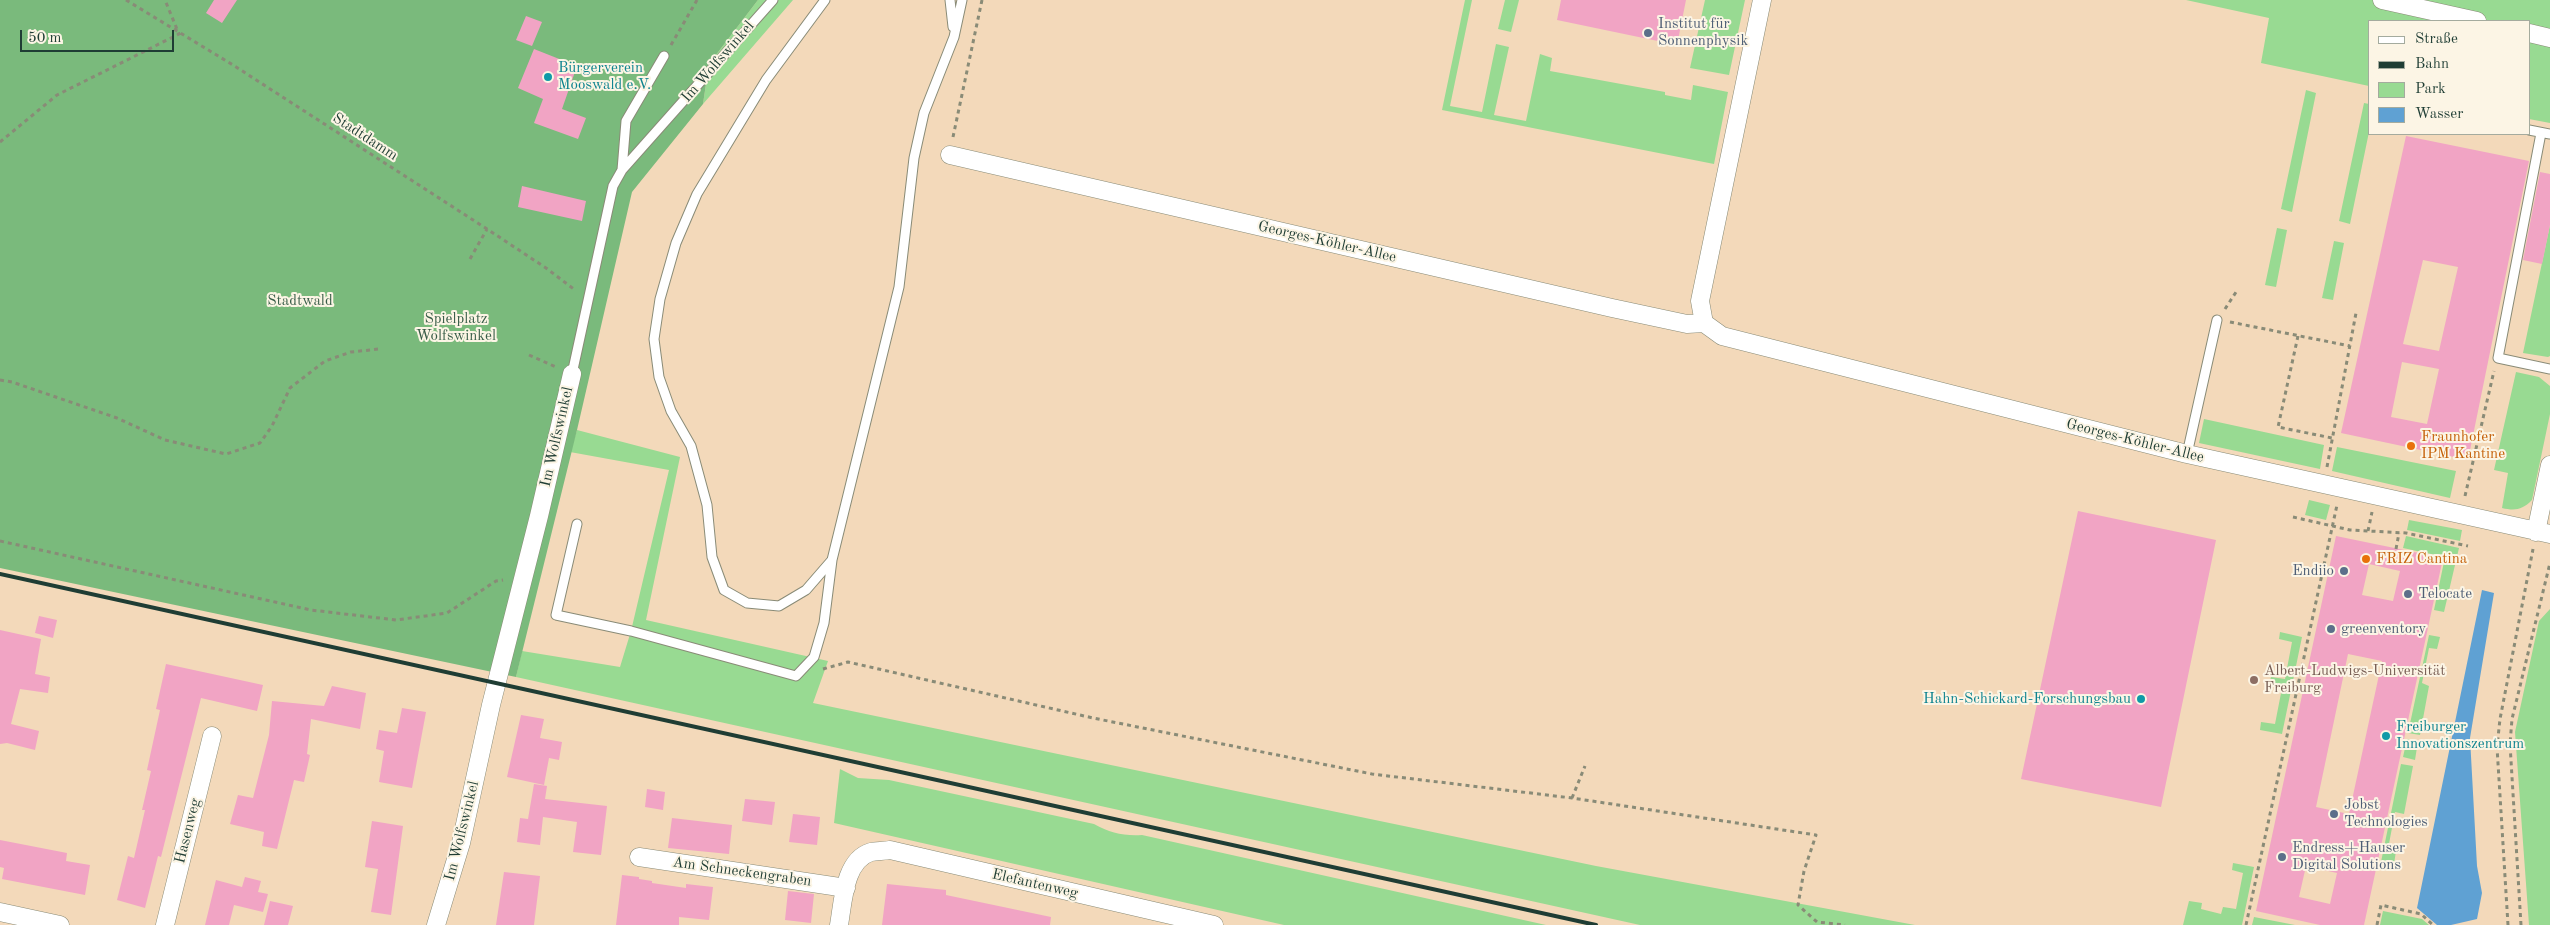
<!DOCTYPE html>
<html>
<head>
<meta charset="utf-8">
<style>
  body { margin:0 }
  #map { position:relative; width:2550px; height:925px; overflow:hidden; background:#f3d9ba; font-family:"Old Standard TT",serif }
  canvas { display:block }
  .legend { position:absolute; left:2368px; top:20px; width:162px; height:115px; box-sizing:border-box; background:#fcf5e5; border:1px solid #a4ab9e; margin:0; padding:6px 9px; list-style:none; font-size:15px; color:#1f3d34 }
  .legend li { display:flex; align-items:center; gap:10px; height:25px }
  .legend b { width:25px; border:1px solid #a4ab9e }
  .scale { position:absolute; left:20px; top:30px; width:154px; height:22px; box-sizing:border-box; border:2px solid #1f3d34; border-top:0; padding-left:6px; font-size:15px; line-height:18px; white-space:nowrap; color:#1f3d34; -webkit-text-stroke:4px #fcf5e5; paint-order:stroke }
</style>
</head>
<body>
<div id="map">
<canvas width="2550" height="925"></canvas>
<ul class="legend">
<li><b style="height:6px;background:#fff"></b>Straße</li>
<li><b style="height:6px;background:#1f3d34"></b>Bahn</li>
<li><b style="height:14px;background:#98da92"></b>Park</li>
<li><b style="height:14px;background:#5fa1d3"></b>Wasser</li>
</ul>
<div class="scale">50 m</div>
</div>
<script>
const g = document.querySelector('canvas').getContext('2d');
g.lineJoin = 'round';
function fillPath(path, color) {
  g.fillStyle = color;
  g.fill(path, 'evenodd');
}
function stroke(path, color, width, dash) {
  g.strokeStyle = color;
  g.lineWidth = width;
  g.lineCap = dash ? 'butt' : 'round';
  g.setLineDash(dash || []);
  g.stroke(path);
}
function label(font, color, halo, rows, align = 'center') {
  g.font = font + ' "Old Standard TT",serif';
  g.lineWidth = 4;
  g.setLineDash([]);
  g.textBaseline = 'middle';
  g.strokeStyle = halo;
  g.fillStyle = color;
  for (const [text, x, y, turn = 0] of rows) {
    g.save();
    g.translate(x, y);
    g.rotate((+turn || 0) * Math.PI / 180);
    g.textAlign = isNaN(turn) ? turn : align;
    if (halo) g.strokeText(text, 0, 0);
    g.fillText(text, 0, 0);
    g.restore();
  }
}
const green = new Path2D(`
  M758,0H793L703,104L709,64Z
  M1465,0H1472L1450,106L1482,112L1496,44L1509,47L1494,115L1526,121L1540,54L1552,58L1550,71L1665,92V95L1691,100L1693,85L1728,92L1714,164L1442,110Z
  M1505,0H1519L1511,32L1498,29Z
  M1705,0H1745L1729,75L1690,68Z
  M2186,0H2550V123L2529,119V21H2369V86L2261,63L2269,18Z
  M2306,90L2316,93L2292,212L2281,209Z
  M2364,103L2369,104V132L2350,224L2339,221Z
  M2550,225V356L2548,357L2523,353Z
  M2277,228L2287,230L2276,287L2265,285Z
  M2334,241L2344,243L2333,300L2322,298Z
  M2516,372L2539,377L2550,386V414L2532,500C2522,510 2515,511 2502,508L2508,473L2494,470Z
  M2204,419L2324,445L2320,469L2199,443Z
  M577,430L680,457L646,620L828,661L813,703L1596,866L1915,925H1640L516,677L522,651L620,667L631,631L669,470L570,452Z
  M2337,447L2456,471L2450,498L2332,471Z
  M2309,500L2330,505L2326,520L2305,515Z
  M2409,520L2462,530L2460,541L2407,530Z
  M2406,536L2459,548L2444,612L2434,610L2445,557L2403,548Z
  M2550,609V925H2529L2515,732L2539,621Z
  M2280,632L2302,637L2282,734L2260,730L2261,722L2275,724L2282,688L2269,685L2271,677L2285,679L2292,642L2279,639Z
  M2429,635L2440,637L2437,649L2429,648L2422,683L2429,686L2420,735L2408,733Z
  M2407,739L2418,741L2415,760L2403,757Z
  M2401,764L2413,766L2404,814L2395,812L2388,849L2396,851L2394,864L2381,862Z
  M840,769L858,778L889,780L1094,824C1110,833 1123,836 1142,835L1546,925H1284L834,823Z
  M2233,863L2254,867L2242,925H2183L2189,901L2202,903L2201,909L2221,914L2223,907L2236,909L2243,873L2232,870Z
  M2383,911L2422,919L2429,925H2380Z
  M2254,917L2295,925H2252Z`);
const forest = new Path2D(`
  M0,0H758L709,64L703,104L632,192L577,430L516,677L0,568Z`);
const water = new Path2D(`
  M2482,590L2494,593L2470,738L2477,866L2482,893L2477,919L2451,925H2437L2417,908Z`);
const building = new Path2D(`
  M214,0H237L222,23L206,13Z
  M1561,0H1686L1677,45L1557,20Z
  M526,16L542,22L532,46L516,40Z
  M534,49L577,66L562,109L586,118L578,139L534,123L543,99L518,88Z
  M2406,136L2529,161L2468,460L2341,433ZM2423,260L2458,267L2439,351L2403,344ZM2402,362L2439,369L2427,424L2391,417Z
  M2540,172L2550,174V225L2542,264L2523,260Z
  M522,186L586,201L582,221L518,207Z
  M2078,511L2216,540L2161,807L2021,779Z
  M2336,536L2443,558L2364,925H2320L2256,911ZM2369,564L2400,571L2393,601L2362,595ZM2348,654L2382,661L2349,814L2316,807ZM2306,866L2337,873L2330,904L2299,897Z
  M39,616L57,620L53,638L35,633Z
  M0,630L41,639L35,674L50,677L48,693L20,689L11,724L39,731L35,750L7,743L0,744Z
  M166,664L263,685L257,711L201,698L161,857L158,856L145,908L117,900L128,856L134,858L145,810H142L151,771L147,770L160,710L156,709Z
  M332,686L366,693L360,729L311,719L307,754L310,755L304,782L294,780L277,849L262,846L264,832L230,824L238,795L253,798L269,735L272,701L324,706Z
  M402,708L426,712L412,788L379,782L384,751L376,749L379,730L397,733Z
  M521,715L544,719L540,738L562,742L559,760L549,758L544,785L507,777Z
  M534,784L547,786L545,799L607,806L601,855L573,852L577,822L543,817L540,845L517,842L520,818L528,819Z
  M647,789L665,792L663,810L645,807Z
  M745,799L775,802L772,825L742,821Z
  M793,814L820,817L817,845L789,842Z
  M672,818L732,825L729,854L668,848Z
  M372,821L403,826L391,915L371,912L378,869L365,867Z
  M0,840L67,853L66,861L90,865L85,895L2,879L4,868L0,867Z
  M504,872L540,876L534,925H496Z
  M622,875L639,877V879L652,881V883L686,888V884L713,887L709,920L679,917V925H616Z
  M245,877L261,881L258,892L268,894L263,912L234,905L229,925H205L216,880L242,887Z
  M887,884L946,890V895L1051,917L1050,925H882Z
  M788,891L814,894L811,923L785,920Z
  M270,901L293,906L288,925H264Z`);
const path = new Path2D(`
  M126,0L233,65L487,229L546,268L575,290
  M671,45L697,0
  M953,137L982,0
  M0,142L57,95L179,34L165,0
  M470,259L487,229
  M2225,309L2238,289
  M2230,322L2350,346
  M2298,336L2278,427L2332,438
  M529,355L556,367
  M0,380L12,382L117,418L165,440L226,454L260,443L272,426L290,388L325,361L351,352L379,349
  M2327,467L2356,313
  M2465,496L2494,371
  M2293,517L2350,530L2406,533L2468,546
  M2368,531L2372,512
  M0,541L311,610L396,620L447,613L496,581L503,580
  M2396,549L2399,533
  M823,669L848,662L1093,718L1372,774L1572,798L1816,835L1804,871L1798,905L1817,922L1845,925
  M1572,798L1585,766
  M2246,925L2337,505
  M2377,925L2381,905L2421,914L2433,925
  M2508,925L2497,747L2500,719L2533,549
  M2521,925L2510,744L2512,719L2550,563`);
const lane = new Path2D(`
  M825,0L766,80L697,194L676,243L660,299L654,339L659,377L671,411L691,446L707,505L712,557L724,590L747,603L779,606L806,590L832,560
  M950,0L953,27
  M2529,130L2550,134
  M2541,133L2498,358L2550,369
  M622,170L626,121L664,56
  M572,374L613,186L622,170L773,0
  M2187,454L2217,320
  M577,524L556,615L631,631L796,676L814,657L824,623L832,560L899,287L914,158L924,113L954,37L962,0`);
const street = new Path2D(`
  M1762,0L1700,301L1704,323L1722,336L2187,454L2550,534
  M2382,0L2477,21
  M2529,33L2550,38
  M950,155L1612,308L1687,324L1704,323
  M2536,532L2550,465
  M639,857L846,888
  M0,912L60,925
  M165,925L212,736
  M436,925L461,843L491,705L539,516L572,374
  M839,925C843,903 844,860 871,852C877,851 884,851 890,850L1214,925`);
const rail = new Path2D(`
  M0,574L1596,925`);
const markers = [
  [1648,33,5,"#5c6f8a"],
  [548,77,5,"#0f9aa8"],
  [2411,446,5,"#e8710a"],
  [2366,559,5,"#e8710a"],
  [2344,571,5,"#5c6f8a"],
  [2408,594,5,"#5c6f8a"],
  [2331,629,5,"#5c6f8a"],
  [2254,680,5,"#8d6e63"],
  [2141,699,5,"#0f9aa8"],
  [2386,736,5,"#0f9aa8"],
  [2334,814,5,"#5c6f8a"],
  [2282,857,5,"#5c6f8a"]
];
const serviceNames = [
  ["Institut für",1658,24],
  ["Sonnenphysik",1658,41],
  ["Endiio",2334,571,"right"],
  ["Telocate",2418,594],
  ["greenventory",2341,629],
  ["Jobst",2344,805],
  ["Technologies",2344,822],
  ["Endress+Hauser",2292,848],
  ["Digital Solutions",2292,865]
];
const streetNames = [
  ["Im Wolfswinkel",718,62,-49],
  ["Stadtdamm",365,137,33],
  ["Georges-Köhler-Allee",1327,242,13],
  ["Im Wolfswinkel",557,437,-77],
  ["Georges-Köhler-Allee",2135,441,14],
  ["Hasenweg",188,831,-76],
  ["Im Wolfswinkel",462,831,-76],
  ["Am Schneckengraben",742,872,8],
  ["Elefantenweg",1035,884,13]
];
const cultureNames = [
  ["Bürgerverein",558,68],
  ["Mooswald e.V.",558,85],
  ["Hahn-Schickard-Forschungsbau",2131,699,"right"],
  ["Freiburger",2396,727],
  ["Innovationszentrum",2396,744]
];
const parkNames = [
  ["Stadtwald",300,301],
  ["Spielplatz",456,319],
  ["Wolfswinkel",456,336]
];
const foodNames = [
  ["Fraunhofer",2421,437],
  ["IPM Kantine",2421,454],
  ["FRIZ Cantina",2376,559]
];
const educationNames = [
  ["Albert-Ludwigs-Universität",2264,671],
  ["Freiburg",2264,688]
];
fillPath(green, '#98da92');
fillPath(forest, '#7aba7c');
fillPath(water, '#5fa1d3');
fillPath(building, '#f1a4c4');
stroke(lane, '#898b77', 11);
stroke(street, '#898b77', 19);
stroke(path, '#898b77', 3, [4, 4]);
stroke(lane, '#fff', 9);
stroke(street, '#fff', 18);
stroke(rail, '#1f3d34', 4);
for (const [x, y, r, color] of markers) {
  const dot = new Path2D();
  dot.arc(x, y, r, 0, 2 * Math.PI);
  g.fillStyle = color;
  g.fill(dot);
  stroke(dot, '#fcf5e5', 2);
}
label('15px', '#4e5e75', '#fcf5e5', serviceNames, 'left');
label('15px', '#1f3d34', '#fcf5e5', streetNames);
label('15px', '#0d838f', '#fcf5e5', cultureNames, 'left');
label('15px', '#375c47', '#fcf5e5', parkNames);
label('15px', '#c56008', '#fcf5e5', foodNames, 'left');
label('15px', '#785e54', '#fcf5e5', educationNames, 'left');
</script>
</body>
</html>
